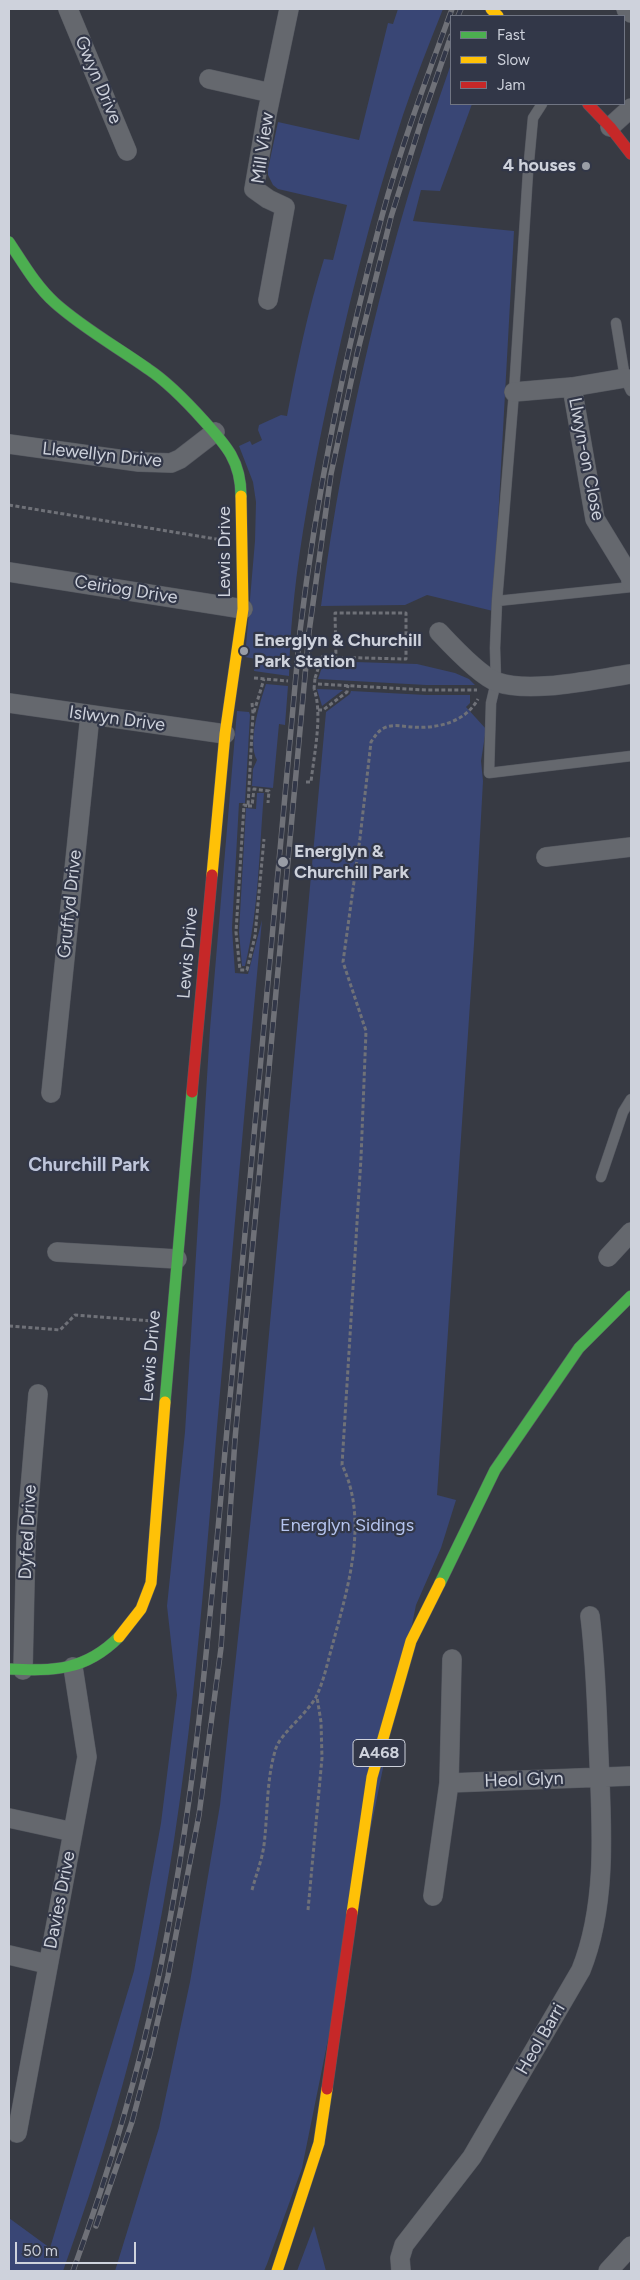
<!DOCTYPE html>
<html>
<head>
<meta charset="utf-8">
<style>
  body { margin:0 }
  #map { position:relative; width:640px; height:2280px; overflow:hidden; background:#373a43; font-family:Figtree,sans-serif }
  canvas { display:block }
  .frame { position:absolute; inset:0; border:10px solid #ced2dc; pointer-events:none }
  .legend { position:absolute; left:450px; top:15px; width:175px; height:90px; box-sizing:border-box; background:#323748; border:1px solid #707583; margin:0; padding:6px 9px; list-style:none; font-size:15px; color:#ced2dc }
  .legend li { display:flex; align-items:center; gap:10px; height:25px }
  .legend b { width:25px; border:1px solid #707583 }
  .scale { position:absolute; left:15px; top:2242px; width:121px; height:22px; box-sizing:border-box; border:2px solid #ced2dc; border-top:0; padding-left:6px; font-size:15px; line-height:18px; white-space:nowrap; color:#ced2dc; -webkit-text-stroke:4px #323748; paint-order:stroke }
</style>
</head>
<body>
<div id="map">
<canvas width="640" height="2280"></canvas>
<div class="frame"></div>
<ul class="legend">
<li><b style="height:6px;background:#4caf50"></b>Fast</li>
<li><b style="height:6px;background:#ffc107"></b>Slow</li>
<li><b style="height:6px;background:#c62828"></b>Jam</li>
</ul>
<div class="scale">50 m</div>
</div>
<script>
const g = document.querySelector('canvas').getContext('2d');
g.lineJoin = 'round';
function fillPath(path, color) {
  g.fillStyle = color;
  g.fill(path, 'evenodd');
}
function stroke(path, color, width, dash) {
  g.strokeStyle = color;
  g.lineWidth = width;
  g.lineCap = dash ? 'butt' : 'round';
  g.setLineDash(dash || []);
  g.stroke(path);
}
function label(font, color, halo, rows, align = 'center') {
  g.font = font + ' Figtree,sans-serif';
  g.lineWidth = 4.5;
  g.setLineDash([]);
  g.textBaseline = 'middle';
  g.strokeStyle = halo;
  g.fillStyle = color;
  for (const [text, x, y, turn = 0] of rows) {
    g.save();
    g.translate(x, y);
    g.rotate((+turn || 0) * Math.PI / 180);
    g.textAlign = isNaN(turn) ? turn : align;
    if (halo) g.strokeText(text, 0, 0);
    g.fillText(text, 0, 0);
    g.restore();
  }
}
const green = new Path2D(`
  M398,9H443C429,44 415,79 403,115C371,213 346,313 325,414C307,501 291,588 289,676L254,671L256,659L245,657L255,541L256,502L253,482L239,446L250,441L252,445L262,440L258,430L259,425L281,415L287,416C297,363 308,310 324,259L333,260L347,205L278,189L273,185L268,175V169L278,122L359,140L388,23L393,24Z
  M451,64V104H472L440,191L421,190L413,221L514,231L493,611L427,595L405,605L321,606C345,421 389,239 451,64Z
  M324,661L417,664L455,673L469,679L475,685H426L318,679Z
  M266,684L288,686L285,725L279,724L273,788L252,786L253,769L257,760C247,743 260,702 266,684Z
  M317,689L343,690L322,706Z
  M351,691L426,695H470V703L466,707L486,729L481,761L483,781L474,944L437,1495L456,1500L441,1548L416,1605L302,2168L267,2264L264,2271H115L159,2128L190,1982L220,1805L259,1443L326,712L350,694Z
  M237,711L249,712L250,715L245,803H239L232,928L235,973L248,974L262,920C246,1089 232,1258 217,1427C202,1610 188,1794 150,1974C128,2075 98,2174 63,2271H9V2218L50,2248L134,1971L161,1823L177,1695L167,1606L185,1432L210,1029Z
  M257,793H264C259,851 259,909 245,966H242L239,932L246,808L256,809Z
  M314,2226L326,2271H297Z`);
const path = new Path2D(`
  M9,505L222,540
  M336,635H341
  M254,678L288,681
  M315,678L322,657L406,659V613H335L336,657
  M318,684L426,690H477
  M252,703L253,713L248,806L244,805L236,932L240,970H247L255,936L264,839
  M318,710H323L347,692L348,685
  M254,712L264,679
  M306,782H311C314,754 323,714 314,689
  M248,806H252L254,789L269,791L268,803
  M9,1326L60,1330L75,1315L152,1321
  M252,1890C256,1875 262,1860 264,1845C268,1813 266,1779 276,1748C282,1732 306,1715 316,1697C324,1681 328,1660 333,1643C348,1587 369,1520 342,1465L361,1158L366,1031L343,962L360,838L371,742C375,736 378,731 384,728C392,724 402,726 411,727C436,729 465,723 478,699
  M308,1910L322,1758L321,1722L317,1697`);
const lane = new Path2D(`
  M542,104L533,118L528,172L514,392L497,601L495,648L496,682L491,703L489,773L631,756
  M616,323L625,378L631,391
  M497,601L631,587
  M601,1177L623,1112L631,1099`);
const street = new Path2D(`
  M68,9L127,151
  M626,9L631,13
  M209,79L271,93
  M610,127L631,108
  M268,300L285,207L268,199L254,189L267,114L289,9
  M572,387L595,519L631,578V582
  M514,392L572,387L625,378
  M9,444L139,462L171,463L180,459L215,432
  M9,572L243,609
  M439,632C452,646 480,676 497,682C531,694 595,679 631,674
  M9,703L225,734
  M546,857L631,847
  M51,1093L90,715
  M57,1252L177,1259
  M608,1257L631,1232
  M23,1670L26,1537L38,1394
  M449,1783L631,1776
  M9,1818L73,1832
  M433,1896L449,1783L452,1659
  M9,1955L47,1964
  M17,2133L87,1757L73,1667
  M401,2271L400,2258L404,2245L472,2157L581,1970C607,1905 602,1829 599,1760C597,1712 596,1664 590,1616
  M608,2271L631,2246`);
const fast = new Path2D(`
  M9,242C23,263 36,286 55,303C83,328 117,347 148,369C169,383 187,402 204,421C226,445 241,461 241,496
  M165,1402L192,1092
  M440,1583L495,1470L579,1348L631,1296
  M9,1669C54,1671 85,1671 119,1637`);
const slow = new Path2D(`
  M491,9L498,16
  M212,875L225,734L243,609L241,496
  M119,1637L141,1609L151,1583L165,1402
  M352,1913L372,1777L411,1641L440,1583
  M277,2271L319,2143L327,2089`);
const jam = new Path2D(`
  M588,104L610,127L631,154
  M192,1092L212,875
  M327,2089L352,1913`);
const rail = new Path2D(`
  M458,16L461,9
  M96,2226L132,2122L150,2054L168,1976L199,1815L221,1648L235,1439L309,632L331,474L357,354L391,217L422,119L451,36
  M73,2271C108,2175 138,2076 159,1975C200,1781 212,1584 231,1387C254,1135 277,883 300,631C317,491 345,353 382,216C401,146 427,77 452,9`);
const pathBridge = new Path2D(`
  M314,689L315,678`);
const markers = [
  [586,166,5,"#999da6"],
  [244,651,5,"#999da6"],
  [283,862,6,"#999da6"]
];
const shields = [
  [379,1753,52]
];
const shieldNames = [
  ["A468",379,1753]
];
const streetNames = [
  ["Gwyn Drive",98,80,67],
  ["Mill View",263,148,-82],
  ["Llewellyn Drive",102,455,6],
  ["Llwyn-on Close",586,459,79],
  ["Lewis Drive",225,552,-90],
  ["Ceiriog Drive",126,590,9],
  ["Islwyn Drive",117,719,8],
  ["Gruffyd Drive",70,904,-84],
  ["Lewis Drive",188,953,-85],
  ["Lewis Drive",151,1356,-85],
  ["Dyfed Drive",28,1532,-87],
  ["Heol Glyn",524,1780,-2],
  ["Davies Drive",60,1900,-79],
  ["Heol Barri",541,2039,-60]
];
const poiNames = [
  ["4 houses",576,166,"right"],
  ["Energlyn & Churchill",254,641],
  ["Park Station",254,662],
  ["Energlyn &",294,852],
  ["Churchill Park",294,873]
];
const parkNames = [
  ["Energlyn Sidings",347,1526]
];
const neighbourhoodNames = [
  ["Churchill Park",89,1165]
];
fillPath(green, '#394675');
stroke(lane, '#555860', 11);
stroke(street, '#555860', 20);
stroke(fast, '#555860', 12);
stroke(slow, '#555860', 12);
stroke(jam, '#555860', 12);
stroke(path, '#6f7178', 3, [4, 2.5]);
stroke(lane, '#65686e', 10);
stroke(street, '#65686e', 19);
stroke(fast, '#4caf50', 11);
stroke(slow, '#ffc107', 11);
stroke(jam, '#c62828', 11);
stroke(rail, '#6f7178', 5.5);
stroke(rail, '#323748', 4, [11]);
stroke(pathBridge, '#6f7178', 3, [4, 2.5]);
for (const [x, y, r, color] of markers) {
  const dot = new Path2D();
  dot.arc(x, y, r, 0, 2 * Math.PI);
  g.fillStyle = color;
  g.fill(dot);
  stroke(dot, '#323748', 2);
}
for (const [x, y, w] of shields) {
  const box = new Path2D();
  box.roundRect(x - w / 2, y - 13.5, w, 27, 4);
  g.fillStyle = '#323748';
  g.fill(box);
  stroke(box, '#ced2dc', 1);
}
label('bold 16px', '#ced2dc', null, shieldNames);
label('18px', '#ced2dc', '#323748', streetNames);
label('bold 18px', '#ced2dc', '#323748', poiNames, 'left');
label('18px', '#b6c5ef', '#323748', parkNames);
label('bold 19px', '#bfc6db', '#323748', neighbourhoodNames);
</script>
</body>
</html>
